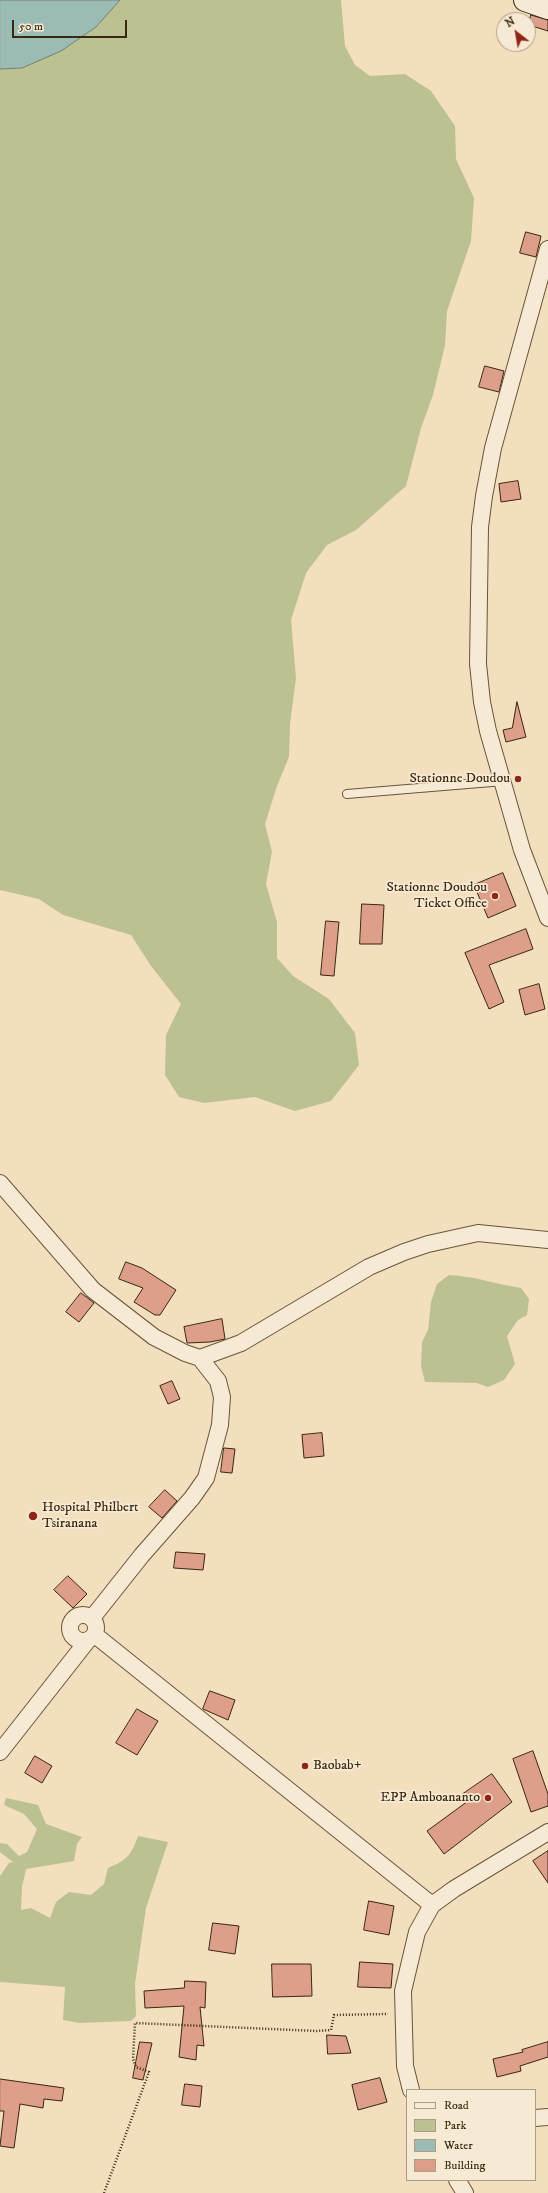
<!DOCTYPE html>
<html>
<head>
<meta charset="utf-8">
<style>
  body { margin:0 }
  #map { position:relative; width:548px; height:2193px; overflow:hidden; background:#f3dfbd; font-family:"IM FELL DW Pica",serif }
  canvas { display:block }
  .legend { position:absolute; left:406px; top:2089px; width:130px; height:92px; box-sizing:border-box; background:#f7ead4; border:1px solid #ab9c86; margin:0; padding:5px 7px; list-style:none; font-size:12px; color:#392710 }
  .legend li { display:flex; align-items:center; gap:8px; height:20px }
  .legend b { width:20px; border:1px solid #ab9c86 }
  .north { position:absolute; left:496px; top:12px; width:40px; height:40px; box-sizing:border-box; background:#f7ead4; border:1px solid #ab9c86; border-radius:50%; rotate:329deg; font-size:11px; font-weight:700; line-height:16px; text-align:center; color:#392710 }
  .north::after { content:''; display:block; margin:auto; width:14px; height:18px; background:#8f2418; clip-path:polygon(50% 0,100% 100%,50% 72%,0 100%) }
  .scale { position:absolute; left:12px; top:20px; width:115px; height:18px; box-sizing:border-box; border:2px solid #392710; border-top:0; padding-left:5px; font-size:12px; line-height:14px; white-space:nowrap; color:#392710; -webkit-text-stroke:3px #f7ead4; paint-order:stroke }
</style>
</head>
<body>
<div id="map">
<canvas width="548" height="2193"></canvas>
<ul class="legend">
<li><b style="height:5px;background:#f7ead4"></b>Road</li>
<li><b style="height:11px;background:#bbc190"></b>Park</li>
<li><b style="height:11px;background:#9bbcb5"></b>Water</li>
<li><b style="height:11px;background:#dd9e8a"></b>Building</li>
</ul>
<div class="north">N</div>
<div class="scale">50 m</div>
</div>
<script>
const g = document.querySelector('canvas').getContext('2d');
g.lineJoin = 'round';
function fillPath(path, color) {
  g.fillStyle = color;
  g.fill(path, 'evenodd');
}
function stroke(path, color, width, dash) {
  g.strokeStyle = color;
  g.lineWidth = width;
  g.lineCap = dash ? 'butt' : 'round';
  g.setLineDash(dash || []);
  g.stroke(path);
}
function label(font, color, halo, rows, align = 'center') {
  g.font = font + ' "IM FELL DW Pica",serif';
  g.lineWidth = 3.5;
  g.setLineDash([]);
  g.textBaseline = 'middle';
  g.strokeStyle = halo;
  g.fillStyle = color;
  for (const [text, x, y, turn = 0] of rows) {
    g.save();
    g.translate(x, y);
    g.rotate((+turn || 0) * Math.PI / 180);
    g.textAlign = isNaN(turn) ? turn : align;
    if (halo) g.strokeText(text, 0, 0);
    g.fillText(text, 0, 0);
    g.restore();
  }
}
const green = new Path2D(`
  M120,0H341L345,46L355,65L370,76L405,74L431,91L455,126L456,159L474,198L471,241L447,311L445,345L433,395L421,428L406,486L356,530L327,545L306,573L291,620L296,678L290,724L289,757L277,786L265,824L272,852L266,884L277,922V958L293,976L329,999L355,1033L359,1065L331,1101L295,1111L255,1097L204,1103L179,1097L165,1075L166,1035L181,1004L151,966L131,935L63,915L39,899L0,890V69L22,68L96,27Z
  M449,1275C475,1276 495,1284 521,1288L529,1299L527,1315L518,1320L507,1336L515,1364L504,1380L488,1387L477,1383L425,1382L421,1366L422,1342L428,1330L431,1302L437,1284Z
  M6,1798L38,1805L46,1824L82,1837L77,1844L74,1861L26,1869L22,1887L21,1910L31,1908L50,1918L56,1902L69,1892L91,1895L104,1884L108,1868C128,1860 131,1855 138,1836L168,1842L146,1908L135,1984L136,2016L131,2021L79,2023L63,2020L65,1987L0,1982V1876L9,1863L13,1862L0,1852V1843L7,1844L19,1856L27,1852L37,1829L24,1814L4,1805Z`);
const water = new Path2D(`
  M0,0H120L96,27L61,51L22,68L0,69Z`);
const building = new Path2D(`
  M531,15L548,20V31L529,25Z
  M526,232L541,236L536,257L520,253Z
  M485,366L504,371L499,392L479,387Z
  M518,481L521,499L501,502L499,484Z
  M517,702L526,737L506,742L503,730L512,728Z
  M503,873L516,906L488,918L474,885Z
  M362,904L384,905L382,944H360Z
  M326,921L339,922L334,976L321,975Z
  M526,929L533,949L489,965L504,1002L489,1009L465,953Z
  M539,984L545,1009L525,1015L519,990Z
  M126,1262L142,1268L176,1290L160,1315H155L134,1302L143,1288L119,1279Z
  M81,1293L94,1303L79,1322L66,1312Z
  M222,1319L225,1339L210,1342L187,1343L184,1327Z
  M172,1381L180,1399L168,1404L160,1386Z
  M322,1433L324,1456L304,1458L302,1435Z
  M224,1448L235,1449L232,1473L221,1472Z
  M165,1490L177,1501L162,1518L149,1507Z
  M176,1552L205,1554L203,1570L174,1568Z
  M68,1576L87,1594L73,1608L54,1590Z
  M210,1691L235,1700L228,1720L203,1709Z
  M137,1709L158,1721L137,1755L116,1743Z
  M533,1751L548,1794V1806L531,1812L513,1759Z
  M35,1756L52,1766L42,1783L25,1773Z
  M492,1774L512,1802L444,1854L427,1831L468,1801L463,1794Z
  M548,1851V1883L533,1861Z
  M369,1901L394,1906L389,1935L364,1930Z
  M213,1923L239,1926L235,1954L209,1950Z
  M360,1962L393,1964L391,1988L358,1987Z
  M272,1964H311L312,1996L273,1997Z
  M185,1981L206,1982L205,2008L200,2007L204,2046L197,2045L196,2060L179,2057L184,2006L145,2008L144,1991L184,1988Z
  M327,2035L346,2036L351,2053L328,2054Z
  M140,2042L152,2043L143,2080L133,2078Z
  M548,2042V2057L520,2066L521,2071L497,2077L493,2059L523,2052L522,2050Z
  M380,2078L387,2102L358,2110L352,2085Z
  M0,2079L64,2088L62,2101L44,2099L43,2108L20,2104L14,2148L0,2146L4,2111H0Z
  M185,2084L202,2086L200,2107L182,2105Z`);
const path = new Path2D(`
  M104,2193L149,2072L136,2067L133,2059L135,2023L317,2031L331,2030L334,2015L388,2014`);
const service = new Path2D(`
  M347,794L504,781`);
const minor = new Path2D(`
  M548,249L493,448L484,496L480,527L478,664L482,702L488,731L522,850L548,918
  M0,1183L93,1290L154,1337L185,1353L200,1358L218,1381L222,1397L220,1425L206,1478L192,1498L142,1555L92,1618
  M200,1358L241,1343L369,1267L404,1252L428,1244L478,1233L548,1240
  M70 1628a13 13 0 1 1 26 0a13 13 0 1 1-26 0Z
  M95,1635L432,1905
  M0,1752L88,1640
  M411,2090L405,2066L403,1991L417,1932L432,1905L454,1889L548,1832
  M535,2118L548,2117
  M457,2180L465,2193`);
const secondary = new Path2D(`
  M525,0L548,8`);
const markers = [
  [518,779,4,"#8f2418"],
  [495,896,4,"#8f2418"],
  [33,1516,5,"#8f2418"],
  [305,1766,4,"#8f2418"],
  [488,1798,4,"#8f2418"]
];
const poiNames = [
  ["Stationne Doudou",510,779],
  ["Stationne Doudou",487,888],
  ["Ticket Office",487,904],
  ["Hospital Philbert",42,1508,"left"],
  ["Tsiranana",42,1524,"left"],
  ["Baobab+",313,1766,"left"],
  ["EPP Amboananto",480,1798]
];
fillPath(green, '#bbc190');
fillPath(water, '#9bbcb5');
stroke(water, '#748073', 1);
fillPath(building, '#dd9e8a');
stroke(building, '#392710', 1);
stroke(service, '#68553b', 10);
stroke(minor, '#68553b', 18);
stroke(secondary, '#392710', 24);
stroke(path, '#392710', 2.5, [1, 2]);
stroke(service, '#f7ead4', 8);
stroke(minor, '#f7ead4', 16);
stroke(secondary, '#f7ead4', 22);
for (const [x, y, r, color] of markers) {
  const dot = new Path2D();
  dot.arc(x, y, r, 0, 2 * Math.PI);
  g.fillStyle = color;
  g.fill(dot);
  stroke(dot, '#f7ead4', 1.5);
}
label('14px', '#392710', '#f7ead4', poiNames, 'right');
</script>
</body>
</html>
